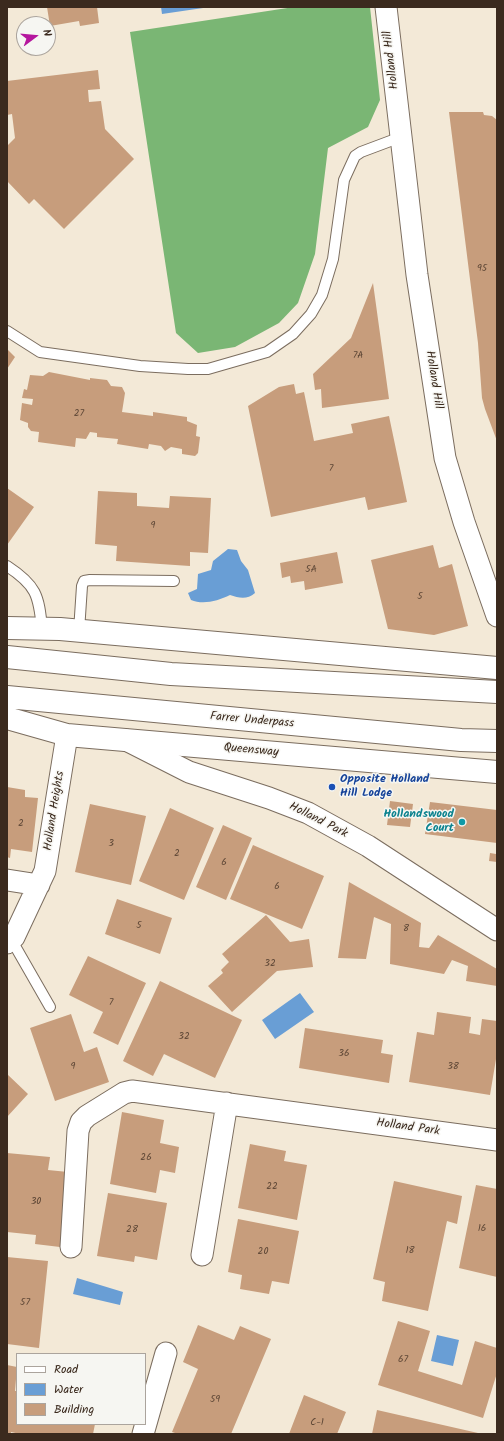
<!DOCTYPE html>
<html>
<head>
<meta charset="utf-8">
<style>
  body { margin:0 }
  #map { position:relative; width:504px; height:1441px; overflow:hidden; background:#f3e9d7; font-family:Kalam,sans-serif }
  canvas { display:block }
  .frame { position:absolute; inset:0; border:8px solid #3b2a1e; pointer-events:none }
  .legend { position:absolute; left:16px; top:1353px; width:130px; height:72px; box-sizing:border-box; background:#f6f6f2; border:1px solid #aba49d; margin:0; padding:5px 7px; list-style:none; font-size:12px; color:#3b2a1e }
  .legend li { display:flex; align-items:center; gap:8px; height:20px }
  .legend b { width:20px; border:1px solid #aba49d }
  .north { position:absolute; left:16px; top:16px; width:40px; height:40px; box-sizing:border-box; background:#f6f6f2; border:1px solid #aba49d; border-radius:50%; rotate:74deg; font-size:11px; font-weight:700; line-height:16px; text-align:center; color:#3b2a1e }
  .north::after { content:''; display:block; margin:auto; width:14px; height:18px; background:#b5179e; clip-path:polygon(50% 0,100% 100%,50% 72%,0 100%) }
</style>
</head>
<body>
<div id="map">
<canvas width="504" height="1441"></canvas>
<div class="frame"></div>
<ul class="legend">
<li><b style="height:5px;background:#fff"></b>Road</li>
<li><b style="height:11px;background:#699ed5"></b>Water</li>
<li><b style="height:11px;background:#c79d7c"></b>Building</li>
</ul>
<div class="north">N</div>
</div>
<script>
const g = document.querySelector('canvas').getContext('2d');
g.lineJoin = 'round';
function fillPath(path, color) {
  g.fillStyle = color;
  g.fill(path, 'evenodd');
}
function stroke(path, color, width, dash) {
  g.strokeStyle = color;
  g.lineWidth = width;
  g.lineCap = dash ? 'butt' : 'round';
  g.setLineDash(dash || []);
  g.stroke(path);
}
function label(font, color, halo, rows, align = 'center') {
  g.font = font + ' Kalam,sans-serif';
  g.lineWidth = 3;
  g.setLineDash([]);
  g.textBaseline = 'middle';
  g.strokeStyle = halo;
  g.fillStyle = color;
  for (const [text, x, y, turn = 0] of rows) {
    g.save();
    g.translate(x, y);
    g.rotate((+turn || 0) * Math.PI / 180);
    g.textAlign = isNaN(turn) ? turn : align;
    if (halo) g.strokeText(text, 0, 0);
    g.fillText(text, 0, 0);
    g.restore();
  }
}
const forest = new Path2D(`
  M294,7H370L380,100L368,127L328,148L315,254L298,303L279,323L235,347L198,353L176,333L130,32Z`);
const water = new Path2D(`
  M161,7H210L162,14Z
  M228,549L237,550L241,561L248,570L255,593C247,600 239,598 230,595C218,601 203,605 191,600L188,593L197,589L198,574L211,570L213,561Z
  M300,993L314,1012L275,1039L262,1020Z
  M77,1278L123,1292L120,1305L73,1294Z
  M437,1335L459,1340L453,1366L431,1361Z`);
const building = new Path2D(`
  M47,7H97L99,23L80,26L79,21L50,26Z
  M98,70L100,89L88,90L89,102L101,101L105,129L134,159L64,229L34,199L29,204L7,181V146L15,138L12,114L7,115V81Z
  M449,112H483L484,115L492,116L497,120V441L485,409L482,398L478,343Z
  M373,283L389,399L322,408L321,389L315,390L313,374L351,338Z
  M7,349L15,357L7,369Z
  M49,372L90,380V378L107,380L111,386L122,387L125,393L122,412L153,416V412L187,417V421L197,425L196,436L200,437L198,453L195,456L182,454V449L171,447L165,451L161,446L149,444L148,449L117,444L118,439L97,437V433L90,432L86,439L76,438L75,447L38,442L39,432L31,431L28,427V423L20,420L22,403L32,405L33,399L22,398L24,389L27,390L30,375L43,376Z
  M294,384L296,394L304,392L314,441L353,433L351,424L389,416L407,502L368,510L365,497L271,517L248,406L279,387Z
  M7,488L34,507L7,545Z
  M98,491L137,493V506L169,508L170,496L211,498L208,553L190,552V566L116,561L117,546L95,544Z
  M433,545L439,568L452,564L468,626L434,635L388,629L371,560Z
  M337,552L343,583L305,590L304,581L291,583L290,576L282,578L280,563Z
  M7,787L25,790V797L38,798L32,852L11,849L10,858L7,857Z
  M390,801L413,804L410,827L387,825Z
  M430,802L497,810V843L425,834Z
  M90,804L146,816L131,885L75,872Z
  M170,808L214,828L184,900L139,881Z
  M223,825L252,838L226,900L196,887Z
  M253,845L324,876L302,929L230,899Z
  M496,851L497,862L489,861L490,853L496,854Z
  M349,882L421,923L419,947L429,948L438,935L497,969V986L466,981L468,966L452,960L444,974L390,964L391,924L374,917L366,959L338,958Z
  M117,899L172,918L160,954L105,934Z
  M266,915L290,942L309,939L313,967L277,971L232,1012L208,986L223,973L221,970L229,962L222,954Z
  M88,956L146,983L118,1045L93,1033L103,1012L69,995Z
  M160,981L242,1020L215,1078L164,1054L153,1076L123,1061Z
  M437,1012L471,1017L469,1033L480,1035L482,1019L497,1021V1053L490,1095L409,1082L417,1032L434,1035Z
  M71,1014L84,1052L97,1047L109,1082L55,1101L30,1028Z
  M305,1028L383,1040L381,1053L393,1055L389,1083L299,1068Z
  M7,1074L28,1094L7,1117Z
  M122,1112L164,1120L160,1143L179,1147L175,1173L160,1170L156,1193L110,1184Z
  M250,1144L286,1151L284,1161L307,1165L297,1220L238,1208Z
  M7,1153L50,1157L48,1170L68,1172L60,1247L35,1244L36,1235L7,1232Z
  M394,1181L462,1196L457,1224L447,1221L428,1311L382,1301L385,1282L373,1279Z
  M476,1185L497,1189V1277L459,1268Z
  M108,1193L167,1203L157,1260L135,1256L134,1262L97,1256Z
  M238,1219L299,1231L289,1284L272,1281L269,1294L240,1289L242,1275L228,1272Z
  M7,1257L48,1261L39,1348L7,1344Z
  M398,1321L430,1331L418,1371L462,1385L475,1341L497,1348V1373L483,1418L378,1385Z
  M198,1325L234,1340L240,1326L271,1339L231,1434H178L172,1432L198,1369L183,1362Z
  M7,1365L17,1367L15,1391H17V1424H95L93,1434H20L11,1432V1434H7Z
  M304,1395L346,1412L337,1434H289Z
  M377,1410L478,1433V1434H372Z`);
const lane = new Path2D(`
  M7,331L40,352L140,366L188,369H208L267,352L293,334L311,314L322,295L333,259L344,180L355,156L361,152L401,137
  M7,566C36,585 39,595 42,629
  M79,631L82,586L84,581L90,580L174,581
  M11,939L50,1007`);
const street = new Path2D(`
  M386,7L417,275L445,458L464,522L497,616
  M126,740L189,772L269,798L308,813L368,846L497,930
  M7,880L39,885
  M7,943L14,937L45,871L67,735
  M71,1247L78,1131L81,1122L87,1116L124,1093L132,1091L497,1140
  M202,1255L227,1103
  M143,1434L166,1353`);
const highway = new Path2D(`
  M7,628L60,629L497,668
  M7,657L171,674L497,692
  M7,697L461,740L497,741
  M7,718L67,735L497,772`);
const markers = [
  [332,787,4,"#1a4fb4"],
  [462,822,4,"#0f9aa8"]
];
const numberNames = [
  ["95",482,269],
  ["7A",358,356],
  ["27",79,414],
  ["7",331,469],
  ["9",153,526],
  ["5A",311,570],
  ["5",420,597],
  ["2",21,824],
  ["3",111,844],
  ["2",177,854],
  ["6",224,863],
  ["6",277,887],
  ["5",139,926],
  ["8",406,929],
  ["32",270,964],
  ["7",111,1003],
  ["32",184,1037],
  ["36",344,1054],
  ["9",73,1067],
  ["38",453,1067],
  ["26",146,1158],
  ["22",272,1187],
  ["30",36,1202],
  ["16",482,1229],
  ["28",132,1230],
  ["18",410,1251],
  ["20",263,1252],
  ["57",25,1303],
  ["67",403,1360],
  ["59",215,1400],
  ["C-1",317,1423]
];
const streetNames = [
  ["Holland Hill",392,60,-97],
  ["Holland Hill",433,380,81],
  ["Farrer Underpass",252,721,5],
  ["Queensway",251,751,5],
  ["Holland Heights",55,811,-81],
  ["Holland Park",318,821,27],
  ["Holland Park",408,1128,8]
];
const transitNames = [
  ["Opposite Holland",340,780],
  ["Hill Lodge",340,794]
];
const cultureNames = [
  ["Hollandswood",454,815],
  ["Court",454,829]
];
fillPath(forest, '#7ab674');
fillPath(water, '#699ed5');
fillPath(building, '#c79d7c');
stroke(lane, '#7b6d5f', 12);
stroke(street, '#7b6d5f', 23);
stroke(highway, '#7b6d5f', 24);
stroke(lane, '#fff', 10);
stroke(street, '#fff', 21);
stroke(highway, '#fff', 22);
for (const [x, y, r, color] of markers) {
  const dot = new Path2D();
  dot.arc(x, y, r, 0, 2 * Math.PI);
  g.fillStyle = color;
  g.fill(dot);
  stroke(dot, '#f6f6f2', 1.5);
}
label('10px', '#5e4736', null, numberNames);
label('12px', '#3b2a1e', '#f6f6f2', streetNames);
label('bold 12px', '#164399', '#f6f6f2', transitNames, 'left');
label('bold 12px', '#0d838f', '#f6f6f2', cultureNames, 'right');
</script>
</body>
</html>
